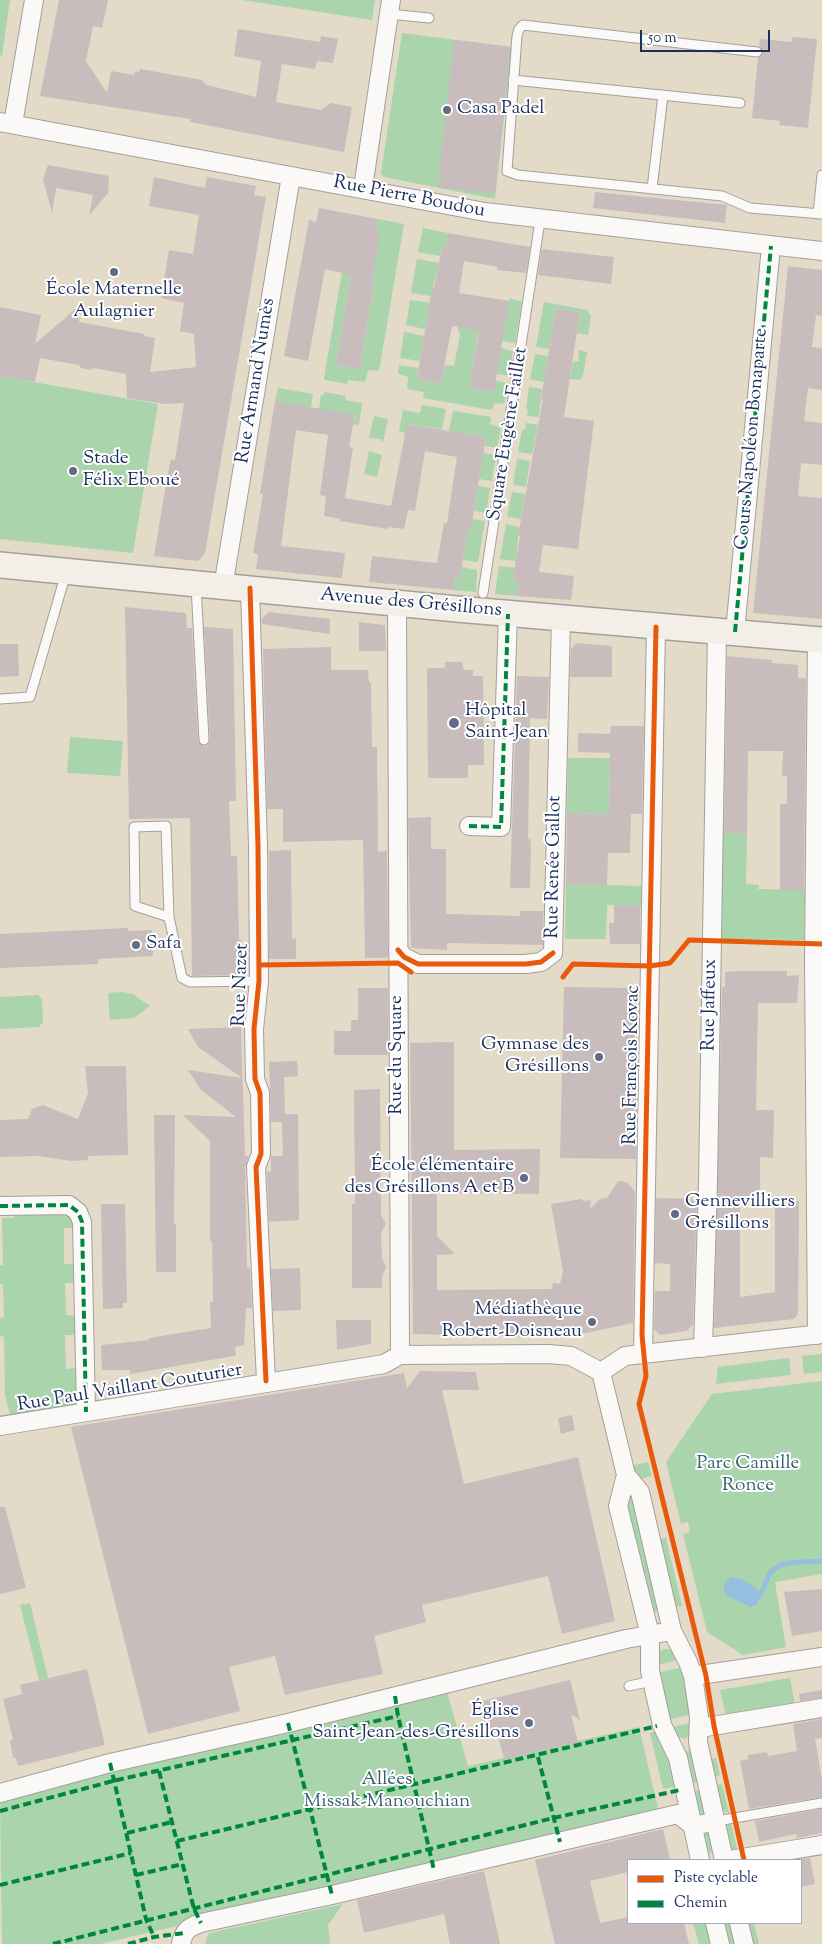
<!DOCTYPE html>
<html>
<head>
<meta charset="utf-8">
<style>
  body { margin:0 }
  #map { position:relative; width:822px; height:1944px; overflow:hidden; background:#e4dac8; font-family:"Sorts Mill Goudy",serif }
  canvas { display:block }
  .legend { position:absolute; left:627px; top:1859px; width:175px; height:65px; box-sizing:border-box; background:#fff; border:1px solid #a4acbf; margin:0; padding:6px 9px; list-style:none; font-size:15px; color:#1b2f5e }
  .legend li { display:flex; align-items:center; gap:10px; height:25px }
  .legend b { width:25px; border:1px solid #a4acbf }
  .scale { position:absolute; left:640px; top:30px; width:130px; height:22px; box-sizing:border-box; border:2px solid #1b2f5e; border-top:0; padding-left:6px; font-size:15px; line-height:18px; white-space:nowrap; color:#1b2f5e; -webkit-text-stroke:4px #fff; paint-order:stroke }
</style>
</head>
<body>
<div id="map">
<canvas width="822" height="1944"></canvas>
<ul class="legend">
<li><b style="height:6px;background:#e8590c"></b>Piste cyclable</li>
<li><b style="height:6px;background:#00873e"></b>Chemin</li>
</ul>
<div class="scale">50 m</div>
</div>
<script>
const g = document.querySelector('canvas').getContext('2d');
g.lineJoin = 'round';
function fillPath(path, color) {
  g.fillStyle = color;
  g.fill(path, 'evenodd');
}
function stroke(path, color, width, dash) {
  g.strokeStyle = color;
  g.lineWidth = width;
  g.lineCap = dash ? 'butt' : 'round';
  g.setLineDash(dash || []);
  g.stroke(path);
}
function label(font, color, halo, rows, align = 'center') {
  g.font = font + ' "Sorts Mill Goudy",serif';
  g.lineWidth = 4;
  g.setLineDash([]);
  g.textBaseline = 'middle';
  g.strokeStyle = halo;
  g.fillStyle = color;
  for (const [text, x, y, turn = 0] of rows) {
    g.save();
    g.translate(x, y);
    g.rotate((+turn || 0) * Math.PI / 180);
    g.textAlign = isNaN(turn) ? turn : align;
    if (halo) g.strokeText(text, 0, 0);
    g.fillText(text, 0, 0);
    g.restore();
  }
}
const green = new Path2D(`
  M0,0H10L2,56L0,55Z
  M242,0H375L372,20Z
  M402,33L512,47L495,199L384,177L381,173Z
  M378,219L404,224L379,371L368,370L365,382L348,380L347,384L325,380L324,378L348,236L349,274L351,275L336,365L360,369L375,278H372L379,235L376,234Z
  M423,228L448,233L445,248H442L440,256L418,252Z
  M417,259L439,263L431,296L411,293Z
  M509,298L522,302L515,343L502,341Z
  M410,300L430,303L425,329L406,325Z
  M544,302L587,310L591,316L588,335L577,333L580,312L556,308L549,349L536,347Z
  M480,320L469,388L493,392L496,381L508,383L504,404L494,403L492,410L423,398L424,392L407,389L408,377L398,374L399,365L418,368L417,379L441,383L445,365L454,366L460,335L457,325Z
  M404,332L424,336L420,361L400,358Z
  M501,348L513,351L509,376L497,374Z
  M578,350L587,352L583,376L580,380L570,379L573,362L579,361Z
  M535,354L548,356L544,382L530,379Z
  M0,376L158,404L133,553L0,539Z
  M529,387L542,389L539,417L527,416L528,409H526Z
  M278,388L313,394L311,408L275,401Z
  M324,392L346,396L345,400L362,403L359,425L353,424L355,416L319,409L321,395H324Z
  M422,405L446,409L442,429L408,424L406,433L399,431L403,410L420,413Z
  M453,411L491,417L490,424L501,428L497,448L485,446L486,437L449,431Z
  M374,416L388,419L383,442L380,439L369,438Z
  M526,423L538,425L532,454L518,452L522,430L525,429Z
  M369,451L382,455L377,477L364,474Z
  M483,453L496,455L492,481L479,479Z
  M517,459L530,461L526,487L513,485Z
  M478,486L490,488L486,513L474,511Z
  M512,492L525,494L521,519L507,517Z
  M473,519L485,521L478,562L463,560L468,529H471Z
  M506,524L519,527L516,561L500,559Z
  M499,566L515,568L513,579L519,581L517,596L495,594Z
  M462,567L477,570L476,592L453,590L456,576L460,577Z
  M70,737L123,741L120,776L67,773Z
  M568,758H610L609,814L567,813Z
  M722,833L747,834L746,884L759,885L758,889L805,890L804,940L720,939Z
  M566,884L642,886L641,906L607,905L606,939H565Z
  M122,992L133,994L150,1006L134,1018L110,1020L108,993Z
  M38,995L42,999L43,1022L39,1027L0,1029V997Z
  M65,1208L75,1219L76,1228H64V1264H77V1283H65L66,1315L77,1316L78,1335H65L66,1369L78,1368V1402L74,1405L10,1415L5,1395L4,1337L0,1336V1318L4,1317L3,1284H0V1265H3L2,1218H14L13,1210Z
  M822,1354V1372L804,1374L802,1356Z
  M789,1358L791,1375L716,1384L718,1367Z
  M822,1381V1574L775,1582L786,1647L743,1655L707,1632L683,1534L690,1532L688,1522L681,1524L666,1462L712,1394Z
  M648,1462L652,1476L638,1479L630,1466Z
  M629,1498H634L662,1610L650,1613L625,1503Z
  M666,1538L682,1606L672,1608L657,1540Z
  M30,1603L48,1678L39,1680L20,1605Z
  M664,1649L674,1650L681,1659L654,1666L659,1652Z
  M683,1667L694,1714L666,1720L656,1673Z
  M790,1678L795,1706L726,1716L720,1690Z
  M447,1692L468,1766L639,1727L659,1813L100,1944H2L0,1799Z
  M695,1722L693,1732L685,1739L674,1736L668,1728Z
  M658,1731L666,1746L679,1786L663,1789L650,1733Z
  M687,1751H691L701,1781L689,1784L684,1753Z
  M716,1758L720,1775L710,1778L706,1760Z
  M722,1784L729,1813L718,1808L712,1786Z
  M702,1789L708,1814L699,1819L691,1792Z
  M731,1823L738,1853L728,1848L725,1828Z
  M706,1832L711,1833L715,1852L707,1853L703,1834Z
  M343,1904L328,1925L330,1944H205L209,1933Z
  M693,1923H706L711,1944H699Z
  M721,1923H733L738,1944H726Z
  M743,1923H754L759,1944H748Z`);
const water = new Path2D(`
  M731,1577L742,1579L758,1590V1604L751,1607L727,1596L723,1589L726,1581Z`);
const stream = new Path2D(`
  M758,1597C764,1590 765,1583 769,1575C778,1558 806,1563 822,1561`);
const building = new Path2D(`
  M59,0H108L102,28L93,26L86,61L107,93L111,71L134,75L135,71L139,72L140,69L202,80L207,85L256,97L261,61L234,56L238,29L320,42L321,36L338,39L333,63L317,61L315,69L282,64L276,102L321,110L331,103L352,107L344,152L190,122V119L40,96Z
  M792,37L817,39L808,128L779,125L780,121L752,118L758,58L763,52L759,46L760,39L792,42Z
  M454,40L510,47L495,193L438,188Z
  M48,165L109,176L108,193L89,216L93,195L56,188L52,213L43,179Z
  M154,177L205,188L207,177L256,186L254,195L266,197L205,553L198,561L154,556L167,478L171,459L175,460L184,403L165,404L127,398L126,374L93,368L91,370L81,368L79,365L40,358L35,382L0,376V307L41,315L35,344L83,302L79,322L144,334V336L155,338L150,372L196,367L194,334L180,331L184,303L161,298L169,250L193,254L199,215L149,206Z
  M595,192L727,205L725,223L593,208Z
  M319,208L378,219L376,234H380L372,278H375L360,369L336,365L351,275L325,269L308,361L284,356L309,220L316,222Z
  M448,233L530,247L526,273L497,270L498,267L464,261L459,293L509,301L494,392L469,388L479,330L452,326L441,383L417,379L432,288H434L442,248H445Z
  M542,249L614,257L611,284L538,275Z
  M788,266L822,270V316L816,315L812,347L822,348V390L808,388L804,421L822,423V465L801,463L798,496L822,498V619L753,613Z
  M556,308L580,312L564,417L594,421L578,549L543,545L539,572L574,576L571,600L517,596L519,581L513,579L520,536H518L543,399H541Z
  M275,401L355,415L349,447L353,448L345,498L391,506L407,424L486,437L471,529H468L460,577L456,576L453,590L369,582L372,556L437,563L444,523H447L457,457L425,451L415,511L408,510L404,529L388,527V529L340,521V519L324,516L326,496L320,495L328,435L296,430L281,546L345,553L342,578L256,569L258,554L253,553L263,494H260Z
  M125,607L186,613L187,628H192L198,740L204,746L208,745L210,740L204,627L233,629L236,801H229L231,856H237L239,940H241V958H238L239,975L192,976L190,818L129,819Z
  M269,612L330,619V634L262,624V618Z
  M359,622L385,625L386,651H359Z
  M576,643L612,646V677H570L571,649Z
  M0,644H18L19,676L0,677Z
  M331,647V670H368L369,682H371L372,747H377L378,852L387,851L388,956L386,958H365L363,840L283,842V809H267L263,649Z
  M727,656L772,660V663L798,665V678H806L804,890H780V804H787V776H782L783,751H748L747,834L724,833Z
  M445,662H462L464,670H473V676H483L484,765H468V778H428L427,668H445Z
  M517,676L549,677L547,719L530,718L528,839H530L531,847L530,888H510Z
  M611,726H644L642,814H631L630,853H608L607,885L566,884L567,813L609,814L610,753L578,752V733L610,734Z
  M431,817V849H446V914L520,916V911H543V945L447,943V950L411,948L408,818Z
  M291,850L292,939L296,938V959H269V851Z
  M614,905L640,906V944H610L609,923H614Z
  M128,928V931L152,930L153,956L98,959V964L0,968V934Z
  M742,971H787V976L799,975L797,1003H758L756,1110H774L773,1158L760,1157V1201H740V1297L775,1292V1201H799L798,1314L794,1319L714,1328L722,987H725V972Z
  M564,987L629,988V993H636L634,1089H637L636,1159L560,1158Z
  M358,988H388V1055H334V1031H351V1020H358Z
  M241,1027L245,1156H249L245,1168L247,1267L250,1269L252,1308H246L244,1345L235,1347L236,1355L234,1356L130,1374V1370H102L101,1345L149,1340V1338L211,1328L210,1302H213L212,1241H210V1141L183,1115L236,1117L201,1090L188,1070L242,1078L198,1047L188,1029Z
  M454,1042V1150L540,1149L539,1194L437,1193V1236L455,1254L437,1255V1290L552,1289L553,1283L560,1284L563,1271L551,1204L582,1199L583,1201L591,1200L590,1209L600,1199L607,1198L618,1181H622L629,1184L635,1192L633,1323L586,1333H567L569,1335L537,1331L536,1337L413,1334L410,1043Z
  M297,1061L298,1076L284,1077L285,1114H298L299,1220L269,1222L267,1171L271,1172V1156H283L282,1122H271L269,1062Z
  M85,1066H126L128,1155L88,1156V1160L71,1161L37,1156L0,1157V1120L28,1119L32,1109L43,1105L78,1119L88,1093Z
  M380,1089L381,1215L386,1224L381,1233L382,1258L386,1267L382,1277V1288H352V1204H355L354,1090Z
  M154,1115H175L174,1224L176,1225V1272H156Z
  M656,1198L697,1199L693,1324L687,1331L660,1335L654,1329L655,1291H670V1264L655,1263Z
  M101,1204H125L127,1303H123V1308L103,1309Z
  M300,1268L301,1310L273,1311L271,1269Z
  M336,1320H371V1344L337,1350Z
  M420,1371L476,1372L479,1390H442L464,1484L578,1457L615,1621L562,1634L548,1576L422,1605L426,1622L374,1636L383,1674L285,1695L275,1656L229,1667L240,1711L148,1734L71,1427L404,1373L407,1388Z
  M572,1415L575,1430L561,1434L558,1418Z
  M0,1507H5L26,1588L0,1594Z
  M822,1589V1631L792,1636L784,1592Z
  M87,1669L105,1745L18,1766L16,1758H13L10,1741L13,1740L3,1699L22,1694L20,1685Z
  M570,1680L580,1720L571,1714L578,1742L504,1759L497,1732L486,1735L478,1702Z
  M822,1690V1698L800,1701L799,1694Z
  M822,1719V1738L815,1739L822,1780V1797L749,1809L740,1761L748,1759V1755L767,1752L768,1756L797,1751L793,1724Z
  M822,1809V1833L797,1838L796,1834L759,1842L755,1821Z
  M663,1829L670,1860H628V1872L590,1881L600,1923L628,1917V1923H684L689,1944H555L535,1860Z
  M810,1858L815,1884L801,1887V1859Z
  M484,1871L500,1944H450L444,1914L364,1933L357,1900Z`);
const lane = new Path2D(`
  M389,14L429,18
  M757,52L523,25L519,29L517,36L507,171L518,175L722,196L750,208L822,214
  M513,80L740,103
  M652,189L663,95
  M818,214L822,175
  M196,585L204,740
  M483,593L540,221
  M0,699L30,697L66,573
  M169,917L135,906L134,827L166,826L169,917L182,978L190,982L259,981
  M629,1686L652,1681
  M717,1821L822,1803`);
const street = new Path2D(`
  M0,122L485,212L822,251
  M13,124L34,0
  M363,188L391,0
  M223,587L291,176
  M250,588L258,846L259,981L254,1029L255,1079L260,1093L261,1154L256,1167L266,1381
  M397,604L400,1355
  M735,632L771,246
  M469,826L501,827L508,614
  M398,950L404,957L418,964H526L541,962L553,953L561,618
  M0,1206L69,1205L78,1212L82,1222L86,1412
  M817,1335L814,960L817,640
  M703,1348L708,1182L717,631
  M643,1354L656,627
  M601,1372L626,1475L640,1492L672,1631L688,1662L693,1676L699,1717L698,1742L724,1860
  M601,1372L625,1356L822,1334
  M0,1426L384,1364L400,1355L549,1354L571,1356L601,1372
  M626,1475L618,1506L650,1635V1671L662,1725L678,1758L700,1860
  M693,1676L822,1657
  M700,1728L822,1708
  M0,1793L110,1763L288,1723L626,1639L672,1631
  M730,1860L822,1845
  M715,1923L720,1944
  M739,1923L744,1944
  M181,1944C183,1931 189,1927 201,1923L332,1895L665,1817L678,1814L693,1826L717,1821`);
const secondary = new Path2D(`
  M0,565L457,609L822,640`);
const quiet = new Path2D(`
  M735,632L771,246
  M469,826L501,827L508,614
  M0,1206L69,1205L78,1212L82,1222L86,1412
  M395,1696L398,1716L434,1870
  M288,1723L332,1895
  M538,1757L560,1842
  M110,1763L146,1919L154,1937
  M159,1771L194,1909L201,1923
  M0,1811L113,1781L398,1716
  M127,1833L172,1822
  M177,1841L657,1726
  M136,1875L183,1864
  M0,1885L131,1853
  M53,1944L553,1818L680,1790
  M128,1944L154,1937L184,1933`);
const cycleway = new Path2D(`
  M250,588L258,846L259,981L254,1029L255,1079L260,1093L261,1154L256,1167L266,1381
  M656,627L642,1335L646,1376L639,1404L706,1676L714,1726L744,1860
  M398,950L404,957L418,964H526L541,962L553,953
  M259,965L398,963L411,972
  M563,977L573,964L650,966L670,963L689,940L822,944`);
const markers = [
  [447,110,5,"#616b83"],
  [114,272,5,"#616b83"],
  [73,471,5,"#616b83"],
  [454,723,6,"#616b83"],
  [136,945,5,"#616b83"],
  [599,1057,5,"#616b83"],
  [524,1178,5,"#616b83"],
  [675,1214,5,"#616b83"],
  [592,1322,5,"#616b83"],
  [529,1723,5,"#616b83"]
];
const poiNames = [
  ["Casa Padel",457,110],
  ["École Maternelle",114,291,"center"],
  ["Aulagnier",114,313,"center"],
  ["Stade",83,460],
  ["Félix Eboué",83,482],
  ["Hôpital",465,712],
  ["Saint-Jean",465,734],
  ["Safa",146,945],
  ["Gymnase des",589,1046,"right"],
  ["Grésillons",589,1068,"right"],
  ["École élémentaire",514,1167,"right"],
  ["des Grésillons A et B",514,1189,"right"],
  ["Gennevilliers",685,1203],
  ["Grésillons",685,1225],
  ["Médiathèque",582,1311,"right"],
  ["Robert-Doisneau",582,1333,"right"],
  ["Église",519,1712,"right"],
  ["Saint-Jean-des-Grésillons",519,1734,"right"]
];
const streetNames = [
  ["Rue Pierre Boudou",409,198,11],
  ["Rue Armand Numès",257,381,-81],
  ["Square Eugène Faillet",509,434,-81],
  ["Cours Napoléon Bonaparte",753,439,-85],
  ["Avenue des Grésillons",411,604,5],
  ["Rue Renée Gallot",555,867,-89],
  ["Rue Nazet",242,985,-88],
  ["Rue Jaffeux",711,1005,-89],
  ["Rue du Square",398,1055,-90],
  ["Rue François Kovac",633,1065,-89],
  ["Rue Paul Vaillant Couturier",130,1389,-9]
];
const parkNames = [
  ["Parc Camille",748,1465],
  ["Ronce",748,1487],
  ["Allées",387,1781],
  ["Missak-Manouchian",387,1803]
];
fillPath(green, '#a9d4ac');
fillPath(water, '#94bfde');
stroke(stream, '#94bfde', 5);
fillPath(building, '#c8bdbc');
stroke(lane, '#a3a09b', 11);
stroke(street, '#a3a09b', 20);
stroke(secondary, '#a3a09b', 28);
stroke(lane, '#fbf9f7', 9);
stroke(street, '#fbf9f7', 18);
stroke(secondary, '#f3efe8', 25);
stroke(quiet, '#00873e', 4, [8, 4]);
stroke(cycleway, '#e8590c', 5);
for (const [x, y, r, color] of markers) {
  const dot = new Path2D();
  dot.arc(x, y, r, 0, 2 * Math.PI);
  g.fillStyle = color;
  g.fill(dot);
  stroke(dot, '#fff', 2);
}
label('19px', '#1b2f5e', '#fff', poiNames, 'left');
label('19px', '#1b2f5e', '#fff', streetNames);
label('19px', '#375f6e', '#fff', parkNames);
</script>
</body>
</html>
